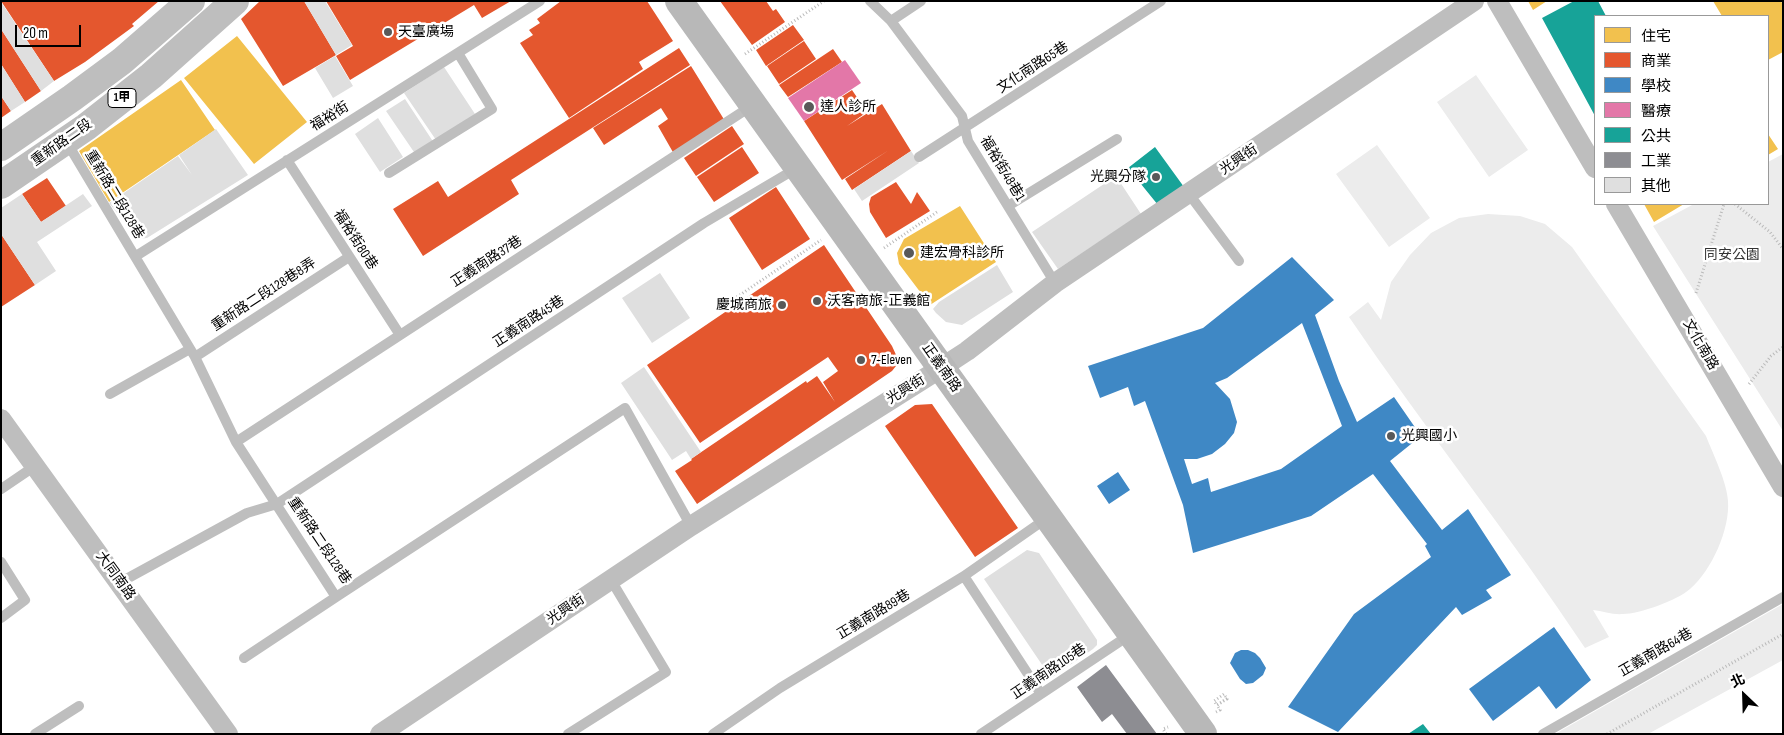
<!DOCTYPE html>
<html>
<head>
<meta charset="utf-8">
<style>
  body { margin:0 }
  #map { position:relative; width:1784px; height:735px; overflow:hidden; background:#fff; font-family:"Sofia Sans Condensed","Noto Sans TC",sans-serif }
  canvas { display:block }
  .frame { position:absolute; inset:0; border:2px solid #000; pointer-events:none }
  .legend { position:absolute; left:1594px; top:15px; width:175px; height:190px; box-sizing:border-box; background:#fff; border:1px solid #999; margin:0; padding:6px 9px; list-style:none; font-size:15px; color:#000 }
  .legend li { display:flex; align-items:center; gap:10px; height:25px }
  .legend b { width:25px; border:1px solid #999 }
  .north { position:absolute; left:1719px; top:670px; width:50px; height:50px; -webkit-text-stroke:4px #fff; paint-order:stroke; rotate:336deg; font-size:14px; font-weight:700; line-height:20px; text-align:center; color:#000 }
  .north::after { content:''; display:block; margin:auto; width:18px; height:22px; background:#000; clip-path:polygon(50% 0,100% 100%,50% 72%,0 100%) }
  .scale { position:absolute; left:15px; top:25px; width:66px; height:22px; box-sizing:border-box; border:2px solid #000; border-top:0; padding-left:6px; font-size:15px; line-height:18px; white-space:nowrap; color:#000; -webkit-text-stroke:4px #fff; paint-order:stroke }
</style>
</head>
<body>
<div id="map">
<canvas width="1784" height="735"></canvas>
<div class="frame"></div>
<ul class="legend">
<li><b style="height:14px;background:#f2c14e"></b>住宅</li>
<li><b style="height:14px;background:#e4572e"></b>商業</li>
<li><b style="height:14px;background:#3f88c5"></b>學校</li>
<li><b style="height:14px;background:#e377a8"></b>醫療</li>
<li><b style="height:14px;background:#17a398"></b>公共</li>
<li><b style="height:14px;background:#8d8d92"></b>工業</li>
<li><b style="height:14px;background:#dfdfdf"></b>其他</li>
</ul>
<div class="north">北</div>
<div class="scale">20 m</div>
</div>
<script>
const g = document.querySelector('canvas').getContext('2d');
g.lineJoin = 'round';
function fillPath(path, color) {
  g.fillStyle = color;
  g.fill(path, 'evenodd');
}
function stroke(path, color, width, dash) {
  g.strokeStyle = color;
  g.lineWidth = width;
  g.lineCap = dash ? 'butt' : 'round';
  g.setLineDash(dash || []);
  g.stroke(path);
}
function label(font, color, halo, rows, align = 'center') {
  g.font = font + ' "Sofia Sans Condensed","Noto Sans TC",sans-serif';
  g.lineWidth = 5;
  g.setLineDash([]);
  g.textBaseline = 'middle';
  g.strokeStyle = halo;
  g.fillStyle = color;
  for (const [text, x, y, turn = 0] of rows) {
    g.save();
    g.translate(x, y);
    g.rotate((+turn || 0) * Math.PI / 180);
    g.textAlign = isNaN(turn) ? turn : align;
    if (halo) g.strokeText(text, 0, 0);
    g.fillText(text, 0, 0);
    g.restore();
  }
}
const green = new Path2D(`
  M1476,75L1528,150L1489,177L1437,102Z
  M1377,145L1430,218L1389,247L1336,174Z
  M1783,154V431L1653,226L1694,204H1768V162Z
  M1488,214L1520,216L1545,224L1572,247L1706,436C1713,454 1727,482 1728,501C1730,529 1712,570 1690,589C1678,600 1639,614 1623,614C1613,615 1603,611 1593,610L1609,637L1585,648C1510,535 1425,429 1349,317L1368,302L1381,320L1391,282L1410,255L1431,233L1459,218Z
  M1783,604V660L1648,734H1555Z`);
const homes = new Path2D(`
  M1528,1H1547L1533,10Z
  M1713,1H1781L1783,5V52L1768,60V16H1722Z
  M237,36L307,122L254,164L184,78Z
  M181,80L215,130L109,202L79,151Z
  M1768,134L1778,149L1768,155Z
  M1644,204H1684L1654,222Z
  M960,206L996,262L930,305L899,264L897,253L904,239Z`);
const shops = new Path2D(`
  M1,1H159L132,24L134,26L85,62L54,81Z
  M260,1H304L336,55L283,86L241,19Z
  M326,1H511L482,18L474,5L350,80L336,56L353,46Z
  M561,1H647L673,41L639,62L643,69L569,118L520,43L533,35L529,30L540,23L537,19Z
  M720,1H766L773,11L776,9L785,22L752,45Z
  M793,25L804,40L766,66L756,50Z
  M1,29L41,91L25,102L1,64Z
  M804,41L816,59L779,84L767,66Z
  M679,48L690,65L511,180L519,194L423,256L393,209L438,181L448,197Z
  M833,49L842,62L788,97L779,85Z
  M691,66L725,121L674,154L658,126L668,119L661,108L604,145L593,128Z
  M852,90L867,112L847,126L882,104L911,151L852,190L845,179L889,150L842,180L804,121Z
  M1,96L11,111L1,118Z
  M732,126L744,144L696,176L684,158Z
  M742,147L759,173L714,202L697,177Z
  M47,178L66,206L41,222L22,194Z
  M896,182L911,204L917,192L930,211L886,238L870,212L869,204L871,197Z
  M776,187L810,239L762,270L729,218Z
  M1,234L35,285L1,307Z
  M824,245L892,346L897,357L896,366L892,371L697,504L675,471L692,460L691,459L806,381L807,383L817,376L835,402L823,382L838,371L828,357L700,443L647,365Z
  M932,404L1018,528L975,557L885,426L915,405Z`);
const schools = new Path2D(`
  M1292,257L1334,300L1315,315L1339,381L1357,422L1394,397L1421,436L1390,461L1442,530L1468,509L1511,575L1486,590L1492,598L1462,615L1456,607L1338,732L1288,707L1354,614L1431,557L1425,546L1427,544L1373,474L1311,516L1193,553L1183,505L1145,401L1134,406L1128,387L1100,398L1088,366L1203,328ZM1302,323L1342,426L1281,469L1211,492L1208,478L1192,484L1184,459H1197L1212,454L1225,444L1234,433L1237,422L1230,399L1215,383L1227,378Z
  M1118,472L1130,490L1109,504L1097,486Z
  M1554,627L1591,680L1556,709L1539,686L1493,721L1469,689Z
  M1241,650H1248L1255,653L1260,658L1266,668L1263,675L1253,683L1246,684L1240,679L1230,663L1235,653Z`);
const health = new Path2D(`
  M845,60L861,83L804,121L788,98Z`);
const public = new Path2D(`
  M1574,1H1598L1606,16H1595V116L1542,18Z
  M1155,147L1184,187L1158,205L1128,168Z
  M1423,724L1431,734H1408Z`);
const industry = new Path2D(`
  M1106,665L1157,734H1127L1112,714L1102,722L1077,687Z`);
const building = new Path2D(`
  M304,1H325L352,45L336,55Z
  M1,2L54,81L41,91L1,29Z
  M335,56L353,86L333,98L315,68Z
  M1,64L25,102L11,111L1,96Z
  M444,67L475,114L436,140L404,93Z
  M405,99L434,143L416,155L386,111Z
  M378,118L403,157L380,172L355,134Z
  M216,129L248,175L147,238L138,239L109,203L178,156L192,175L179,155Z
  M911,151L919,163L862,201L854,189Z
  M1116,176L1141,214L1058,269L1032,232Z
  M22,194L41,222L83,194L92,206L37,242L56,271L35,285L1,234V208Z
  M997,265L1013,292L962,325L946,322L936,313L933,309L939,302Z
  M660,273L690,318L652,343L622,298Z
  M644,367L701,452L691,459L686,451L672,460L621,383Z
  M1027,550L1039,553L1097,640V645L1093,649L1051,678L984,579Z`);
const path = new Path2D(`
  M745,54L824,1
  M1735,204L1770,232L1783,249
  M884,248L937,212
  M1696,293L1724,204
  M728,303L821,240
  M1749,384L1771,356L1783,347
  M1216,712L1220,710L1217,705L1227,699L1224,694L1214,701L1217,705L1229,697
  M1166,734L1163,729L1168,727
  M1607,734L1783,634`);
const lane = new Path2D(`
  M870,1L891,21L962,116L968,141L1055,283
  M891,21L921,1
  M66,141L195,357L236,442L336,597L625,408L691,526
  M919,157L1161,1
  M287,160L400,335
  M389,173L492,109L458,53
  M1189,194L1239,261
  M1008,206L1117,139
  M136,256L540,1
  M195,357L349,257
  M110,394L190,349
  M236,442L753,105
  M1,489L35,466
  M1,562L25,600L1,618
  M964,576L1041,694
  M119,583L247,513L277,504L704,223L797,168
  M244,658L336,597
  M35,734L79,706
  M568,734L666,672L611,580
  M713,734L780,688L964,576L1047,518
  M981,734L1131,634
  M1543,734L1783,597`);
const street = new Path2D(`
  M1497,1L1595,168
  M1616,204L1783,487
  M1,419L228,734
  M380,734L691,526L941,368L967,351L1055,283L1474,1`);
const secondary = new Path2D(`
  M679,1L1203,734`);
const primary = new Path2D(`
  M1,147L72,98L122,61L191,1
  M1,185L86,127L151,76L235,1`);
const markers = [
  [388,32,5,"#595959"],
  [809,107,6,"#595959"],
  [1156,177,5,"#595959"],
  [909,253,6,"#595959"],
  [817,301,5,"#595959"],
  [782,305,5,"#595959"],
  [861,360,5,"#595959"],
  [1391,436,5,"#595959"]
];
const shields = [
  [122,98,28]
];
const shieldNames = [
  ["1甲",122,98]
];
const poiNames = [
  ["天臺廣場",398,32],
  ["達人診所",820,107],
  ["光興分隊",1146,177,"right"],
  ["建宏骨科診所",920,253],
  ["沃客商旅-正義館",827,301],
  ["慶城商旅",772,305,"right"],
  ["7-Eleven",871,360],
  ["光興國小",1401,436]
];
const streetNames = [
  ["文化南路65巷",1033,68,-33],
  ["福裕街",330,117,-32],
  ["重新路二段",62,143,-35],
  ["光興街",1239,160,-34],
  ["福裕街48巷1",1002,169,59],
  ["重新路二段128巷",114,195,59],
  ["福裕街80巷",355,240,57],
  ["正義南路37巷",487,262,-33],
  ["重新路二段128巷8弄",264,295,-33],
  ["正義南路45巷",529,322,-33],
  ["文化南路",1700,345,60],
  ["正義南路",941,368,55],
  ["光興街",906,390,-32],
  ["重新路二段128巷",319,541,56],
  ["大同南路",115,576,54],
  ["光興街",566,610,-34],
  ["正義南路89巷",874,615,-31],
  ["正義南路64巷",1656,653,-30],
  ["正義南路105巷",1049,672,-34]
];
const parkNames = [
  ["同安公園",1732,255]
];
fillPath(green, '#ececec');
fillPath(homes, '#f2c14e');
fillPath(shops, '#e4572e');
fillPath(schools, '#3f88c5');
fillPath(health, '#e377a8');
fillPath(public, '#17a398');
fillPath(industry, '#8d8d92');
fillPath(building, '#dfdfdf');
stroke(path, '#b9b9b9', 3, [1, 2.5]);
stroke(lane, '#bebebe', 10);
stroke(street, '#bebebe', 20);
stroke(secondary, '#b8b8b8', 28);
stroke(primary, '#bebebe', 28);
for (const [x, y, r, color] of markers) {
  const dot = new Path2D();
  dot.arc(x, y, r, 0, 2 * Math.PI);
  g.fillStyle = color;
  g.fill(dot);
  stroke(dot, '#fff', 2);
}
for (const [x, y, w] of shields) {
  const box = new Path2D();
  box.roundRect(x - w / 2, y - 9.5, w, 19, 4);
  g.fillStyle = '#fff';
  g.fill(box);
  stroke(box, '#000', 1);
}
label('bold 12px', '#000', null, shieldNames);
label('14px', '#000', '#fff', poiNames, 'left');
label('14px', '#000', '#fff', streetNames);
label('14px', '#333', '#fff', parkNames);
</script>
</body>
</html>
